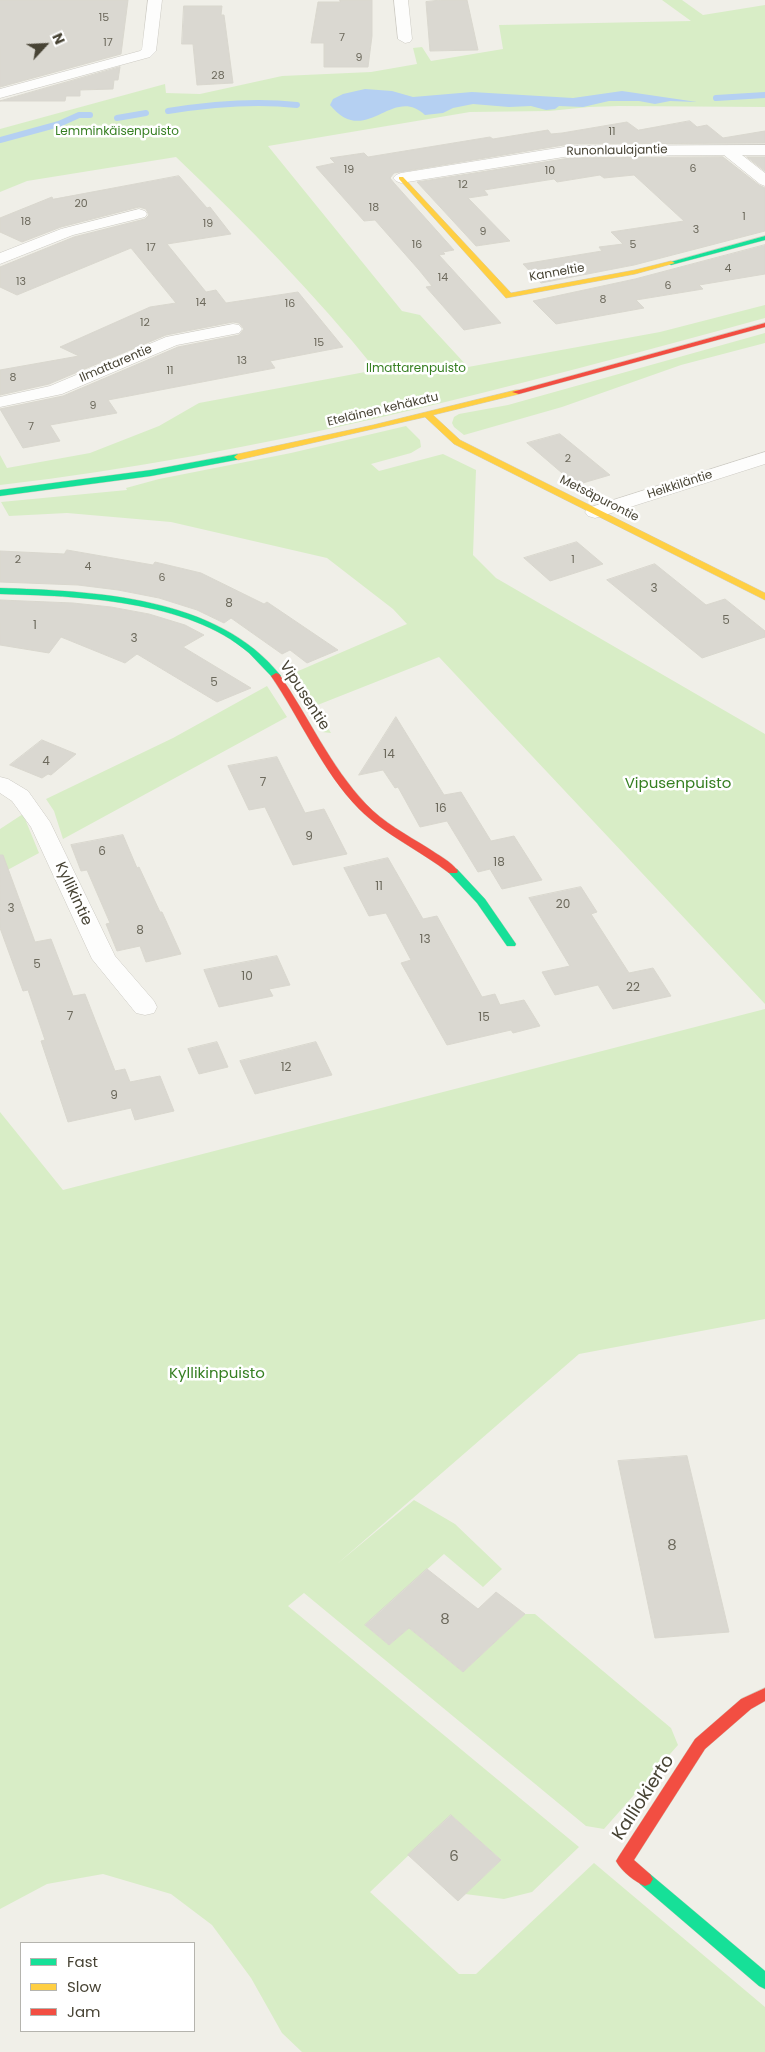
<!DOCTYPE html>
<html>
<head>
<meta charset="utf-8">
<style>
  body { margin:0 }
  #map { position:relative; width:765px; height:2052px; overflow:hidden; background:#f0efe8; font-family:Poppins,sans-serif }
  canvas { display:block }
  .legend { position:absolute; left:20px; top:1942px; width:175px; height:90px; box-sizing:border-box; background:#fff; border:1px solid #b5b4ae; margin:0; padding:6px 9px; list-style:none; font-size:15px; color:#474334 }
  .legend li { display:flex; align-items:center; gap:10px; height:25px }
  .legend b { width:25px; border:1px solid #b5b4ae }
  .north { position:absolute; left:20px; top:20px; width:50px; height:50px; -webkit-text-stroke:4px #fff; paint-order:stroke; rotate:65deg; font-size:14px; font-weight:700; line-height:20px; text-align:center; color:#474334 }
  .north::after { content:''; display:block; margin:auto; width:18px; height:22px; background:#474334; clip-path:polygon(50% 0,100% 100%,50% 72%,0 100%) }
</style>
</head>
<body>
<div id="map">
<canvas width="765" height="2052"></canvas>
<ul class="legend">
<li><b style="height:6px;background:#16e098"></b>Fast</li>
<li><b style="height:6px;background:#ffcf43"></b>Slow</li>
<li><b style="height:6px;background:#f24e42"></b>Jam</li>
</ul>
<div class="north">N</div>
</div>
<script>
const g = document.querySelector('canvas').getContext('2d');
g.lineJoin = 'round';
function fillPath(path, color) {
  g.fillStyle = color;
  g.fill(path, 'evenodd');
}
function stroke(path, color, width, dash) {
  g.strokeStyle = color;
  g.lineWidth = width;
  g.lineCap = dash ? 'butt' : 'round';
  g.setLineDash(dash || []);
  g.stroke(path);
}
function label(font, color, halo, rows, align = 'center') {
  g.font = font + ' Poppins,sans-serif';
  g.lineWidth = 5;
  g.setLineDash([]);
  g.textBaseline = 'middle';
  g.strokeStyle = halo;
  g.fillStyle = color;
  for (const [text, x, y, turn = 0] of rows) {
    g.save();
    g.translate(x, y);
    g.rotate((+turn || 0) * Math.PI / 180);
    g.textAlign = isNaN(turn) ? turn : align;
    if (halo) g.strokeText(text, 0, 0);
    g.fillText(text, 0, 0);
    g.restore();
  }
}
const green = new Path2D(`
  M662,0H682L703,15L765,5V107L619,106L589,107L549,111L470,112L268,146L402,311L420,315L468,367L660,332L765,305V318C513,387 260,455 0,485V455L7,468L90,453L159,426L199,403L376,370C315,294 247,225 176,157L27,181L0,192V129L165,84L166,93L200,94L282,76L371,72L417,64L413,48L422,47L431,61L503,49L499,25L691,21Z
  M765,333V343L681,365L562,407L464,435L454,427L452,423L454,417L459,414L508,405Z
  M406,426L420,440L421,447L411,453L371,464L379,471L443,454L476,470L473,555L496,578L765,734V1004L439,657L315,706L331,733L322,732L289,675L407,624L393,609L327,558L171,522L67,513L9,516L1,502L127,490L126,488L159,479L291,453Z
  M267,686L287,717L63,839L54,811L46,799L173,738Z
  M23,814L39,853L0,874V829Z
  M765,1009V1319L579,1354L337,1564L414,1500L455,1524L502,1569L483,1587L444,1554L365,1625L389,1645L409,1628L463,1672L525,1614H535L671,1728L678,1745L604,1829L586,1826L304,1593L288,1606L579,1847L532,1892L504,1899L465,1894L501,1860L451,1815L370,1892L459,1974H476L594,1863L765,2007V2052H302L282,2033L251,1978L212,1925L171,1894L103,1874L47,1884L0,1909V1112L63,1190Z`);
const water = new Path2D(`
  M365,89L392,91L413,97L472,92L573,98L622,91L697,102L670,101L655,104L639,101H609L583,107L559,106L555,109L546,110L531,106L509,107L473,104L453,108L443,113L425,115C392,84 366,149 330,105L333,99L343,94Z`);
const stream = new Path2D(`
  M716,98L765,95
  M168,111C211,104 253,100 297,105
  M117,118L146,113
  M0,140L59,124L79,115H90`);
const building = new Path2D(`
  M0,0H128L121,54L0,87Z
  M340,0H372V36L368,67H324V43H311L318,2H340Z
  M441,0H467L478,50L430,51L426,2Z
  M184,6H222L221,15H224L233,83L197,85L193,44H182Z
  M120,67L118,80H114L113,89L80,90V96H66L65,101H0Z
  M690,121L697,127L707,125L723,138L765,131V143L570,144L394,173L390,178L394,183L454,250L443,252L445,254L439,255L501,323L464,330L426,287L432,286L419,270L375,220L364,221L316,167L335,163L330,158L364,153L368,157L490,137L493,139L548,130L551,134L562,133L627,122L638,130Z
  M723,157L759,185L765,188V231L634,265L541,283L523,264L602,251L599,247L623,244L611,232L684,221L634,175L604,178L600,175L557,182L554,179L484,190L488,195L468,198L510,241L476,246L417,182L570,158Z
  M747,157H765V171Z
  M179,176L207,208L210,207L231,234L167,244L206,292L216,290L226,303L298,292L343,347L270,361L275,368L108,400L117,413L50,425L60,441L23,448L0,409L63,396L178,347L239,335L244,329L239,323L233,322L166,335L49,384L0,395V370L79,356L60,347L150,307L176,303L131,248L17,295L0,287V267L74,237L145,219L149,215L146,209L139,207L61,227L22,242L0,232V218L52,197L53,199Z
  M765,245V274L699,285L703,289L636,300L644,308L556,324L533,301L635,279Z
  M560,434L610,475L576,485L527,443Z
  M577,542L603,564L550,581L524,558Z
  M67,550L153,565L155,562L201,573L264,604L267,602L338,650L307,663L290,650L282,654L231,618L224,623L197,610L159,598L118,590L78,585L0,582V551L64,554Z
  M655,564L706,605L725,599L765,631V637L702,658L607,580Z
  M0,600L73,603L111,607L149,614L185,625L204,635L183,647L251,688L217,702L137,654L125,663L61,637L49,653L0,645Z
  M396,717L444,795L461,792L491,841L514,836L542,880L502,889L490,869L478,872L447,821L420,827L398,787L395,788L383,770L359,775Z
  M42,740L76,754L51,775L48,774L42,778L10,765Z
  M277,757L305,813L324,809L347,854L293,865L265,807L249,810L228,766Z
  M123,835L137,868L139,867L160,912H162L181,954L146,962L140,946L117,951L106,924L110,923L87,870L81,871L71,845Z
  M0,855H3L35,942L51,939L73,996L85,994L115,1071L125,1069L130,1082L160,1076L174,1111L135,1120L131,1108L68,1122L41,1041L45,1040L28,990L23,991L0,928Z
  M388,858L423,919L437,916L482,997L495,994L500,1005L524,1000L540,1026L513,1033L511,1030L447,1045L401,963L411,960L386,913L369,916L344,868Z
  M581,887L597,912L591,914L629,973L653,968L671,996L613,1009L598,985L555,995L542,972L570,966L529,898Z
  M277,956L290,985L269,989L273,996L219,1007L204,970Z
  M217,1042L228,1067L199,1074L188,1049Z
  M316,1042L332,1075L255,1094L240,1061Z
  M687,1456L729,1632L655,1638L618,1461Z
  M427,1569L478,1609L496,1592L525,1614L463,1672L409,1628L389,1645L365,1625Z
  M451,1815L501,1860L458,1901L408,1855Z`);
const street = new Path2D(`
  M148,0H162L156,51L150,57L0,98V89L140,51L142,49Z
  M394,0H408L412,39L410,42L405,43L398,39Z
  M765,145V155H742L765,173V186L760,184L724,155L570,156L401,183L396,181L393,178L396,175L401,173L570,146Z
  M139,209L145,211L147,214L145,217L73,235L0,264V253L61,229Z
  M233,324L239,325L242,329L239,333L177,345L62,394L0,407V397L50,386L166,337Z
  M765,452V464L602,516L595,518L588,516L585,512L588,508Z
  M0,777L8,779L28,791L50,822L115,956L154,1001L157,1007L154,1013L145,1015L136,1013L92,959L31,827L12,801L0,793Z`);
const fast = new Path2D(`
  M765,236V240L671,265L667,263Z
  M238,454L242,457L241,459L151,476L0,496V490L151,470Z
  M0,588C93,591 218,596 281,676L279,678H273C265,670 257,661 249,653C188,600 77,596 0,594Z
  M453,868L457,869L485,899L516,944L515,946H507L477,903L449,873L448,871L449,869Z
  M645,1872L650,1874L765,1971V1989L759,1986L640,1884L637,1879L640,1874Z`);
const slow = new Path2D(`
  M399,177H403L511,293L635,270L671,261L675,263L635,274L506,298L399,179Z
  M516,390H519V394L433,415L460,440L765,593V600L454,444L425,417L238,460L234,457L238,454L373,425Z`);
const jam = new Path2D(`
  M765,323V327L519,394L512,392Z
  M276,673L279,674C309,717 330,766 366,804C383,822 407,835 428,848C438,855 451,861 458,871L457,873H449C421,851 385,835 359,809C322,771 301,720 271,676Z
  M765,1688V1701L751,1709L705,1749L634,1860L650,1874L653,1879L650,1884L645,1886C635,1882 621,1871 616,1861L619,1856L695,1739L741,1699Z`);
const farNumbernames = [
  ["15",104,18],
  ["7",342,38],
  ["17",108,43],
  ["9",359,58],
  ["28",218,76],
  ["11",612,132],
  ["6",693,169],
  ["19",349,170],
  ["10",550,171],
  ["12",463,185],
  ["20",81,204],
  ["18",374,208],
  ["1",744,217],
  ["18",26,222],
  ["19",208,224],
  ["3",696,230],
  ["9",483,232],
  ["16",417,245],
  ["5",633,245],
  ["17",151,248],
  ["4",728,269],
  ["14",443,278],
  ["13",21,282],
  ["6",668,286],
  ["8",603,300],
  ["14",201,303],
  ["16",290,304],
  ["12",145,323],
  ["15",319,343],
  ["13",242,361],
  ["11",170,371],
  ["8",13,378],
  ["9",93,406],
  ["7",31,427],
  ["2",568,459],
  ["2",18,560],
  ["1",573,560],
  ["4",88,567],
  ["6",162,578]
];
const farParknames = [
  ["Lemminkäisenpuisto",117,132],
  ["Ilmattarenpuisto",416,369]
];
const farStreetnames = [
  ["Runonlaulajantie",617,151,-1],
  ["Kanneltie",557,273,-10],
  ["Ilmattarentie",116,364,-23],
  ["Eteläinen kehäkatu",383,410,-13],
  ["Heikkiläntie",680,485,-18],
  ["Metsäpurontie",599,499,27]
];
const numberNames = [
  ["3",654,589],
  ["8",229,604],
  ["5",726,621],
  ["1",35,626],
  ["3",134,639],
  ["5",214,683],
  ["14",389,755],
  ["4",46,762],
  ["7",263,783],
  ["16",441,809],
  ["9",309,837],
  ["6",102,852],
  ["18",499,863],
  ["11",379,887],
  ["20",563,905],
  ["3",11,909],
  ["8",140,931],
  ["13",425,940],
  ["5",37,965],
  ["10",247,977],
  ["22",633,988],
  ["7",70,1017],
  ["15",484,1018],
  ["12",286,1068],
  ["9",114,1096]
];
const streetNames = [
  ["Vipusentie",304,696,57],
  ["Kyllikintie",73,894,65]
];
const parkNames = [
  ["Vipusenpuisto",678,784],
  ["Kyllikinpuisto",217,1374]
];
const nearNumbernames = [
  ["8",672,1546],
  ["8",445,1620],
  ["6",454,1857]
];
const nearStreetnames = [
  ["Kalliokierto",644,1798,-57]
];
fillPath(green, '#d8edc6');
fillPath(water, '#b5d0f2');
stroke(stream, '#b5d0f2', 6);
fillPath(building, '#dad8d1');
stroke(building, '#d9d7ce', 1);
stroke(street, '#cccac3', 1);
stroke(fast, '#d0cebf', 1);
stroke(slow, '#d0cebf', 1);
stroke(jam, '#d0cebf', 1);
fillPath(street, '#fdfdfc');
fillPath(fast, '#16e098');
fillPath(slow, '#ffcf43');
fillPath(jam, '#f24e42');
label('11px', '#6c695c', null, farNumbernames);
label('12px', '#367f22', '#fff', farParknames);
label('12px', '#474334', '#fff', farStreetnames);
label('12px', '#6c695c', null, numberNames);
label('15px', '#474334', '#fff', streetNames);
label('15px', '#367f22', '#fff', parkNames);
label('15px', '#6c695c', null, nearNumbernames);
label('18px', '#474334', '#fff', nearStreetnames);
</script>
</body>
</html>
